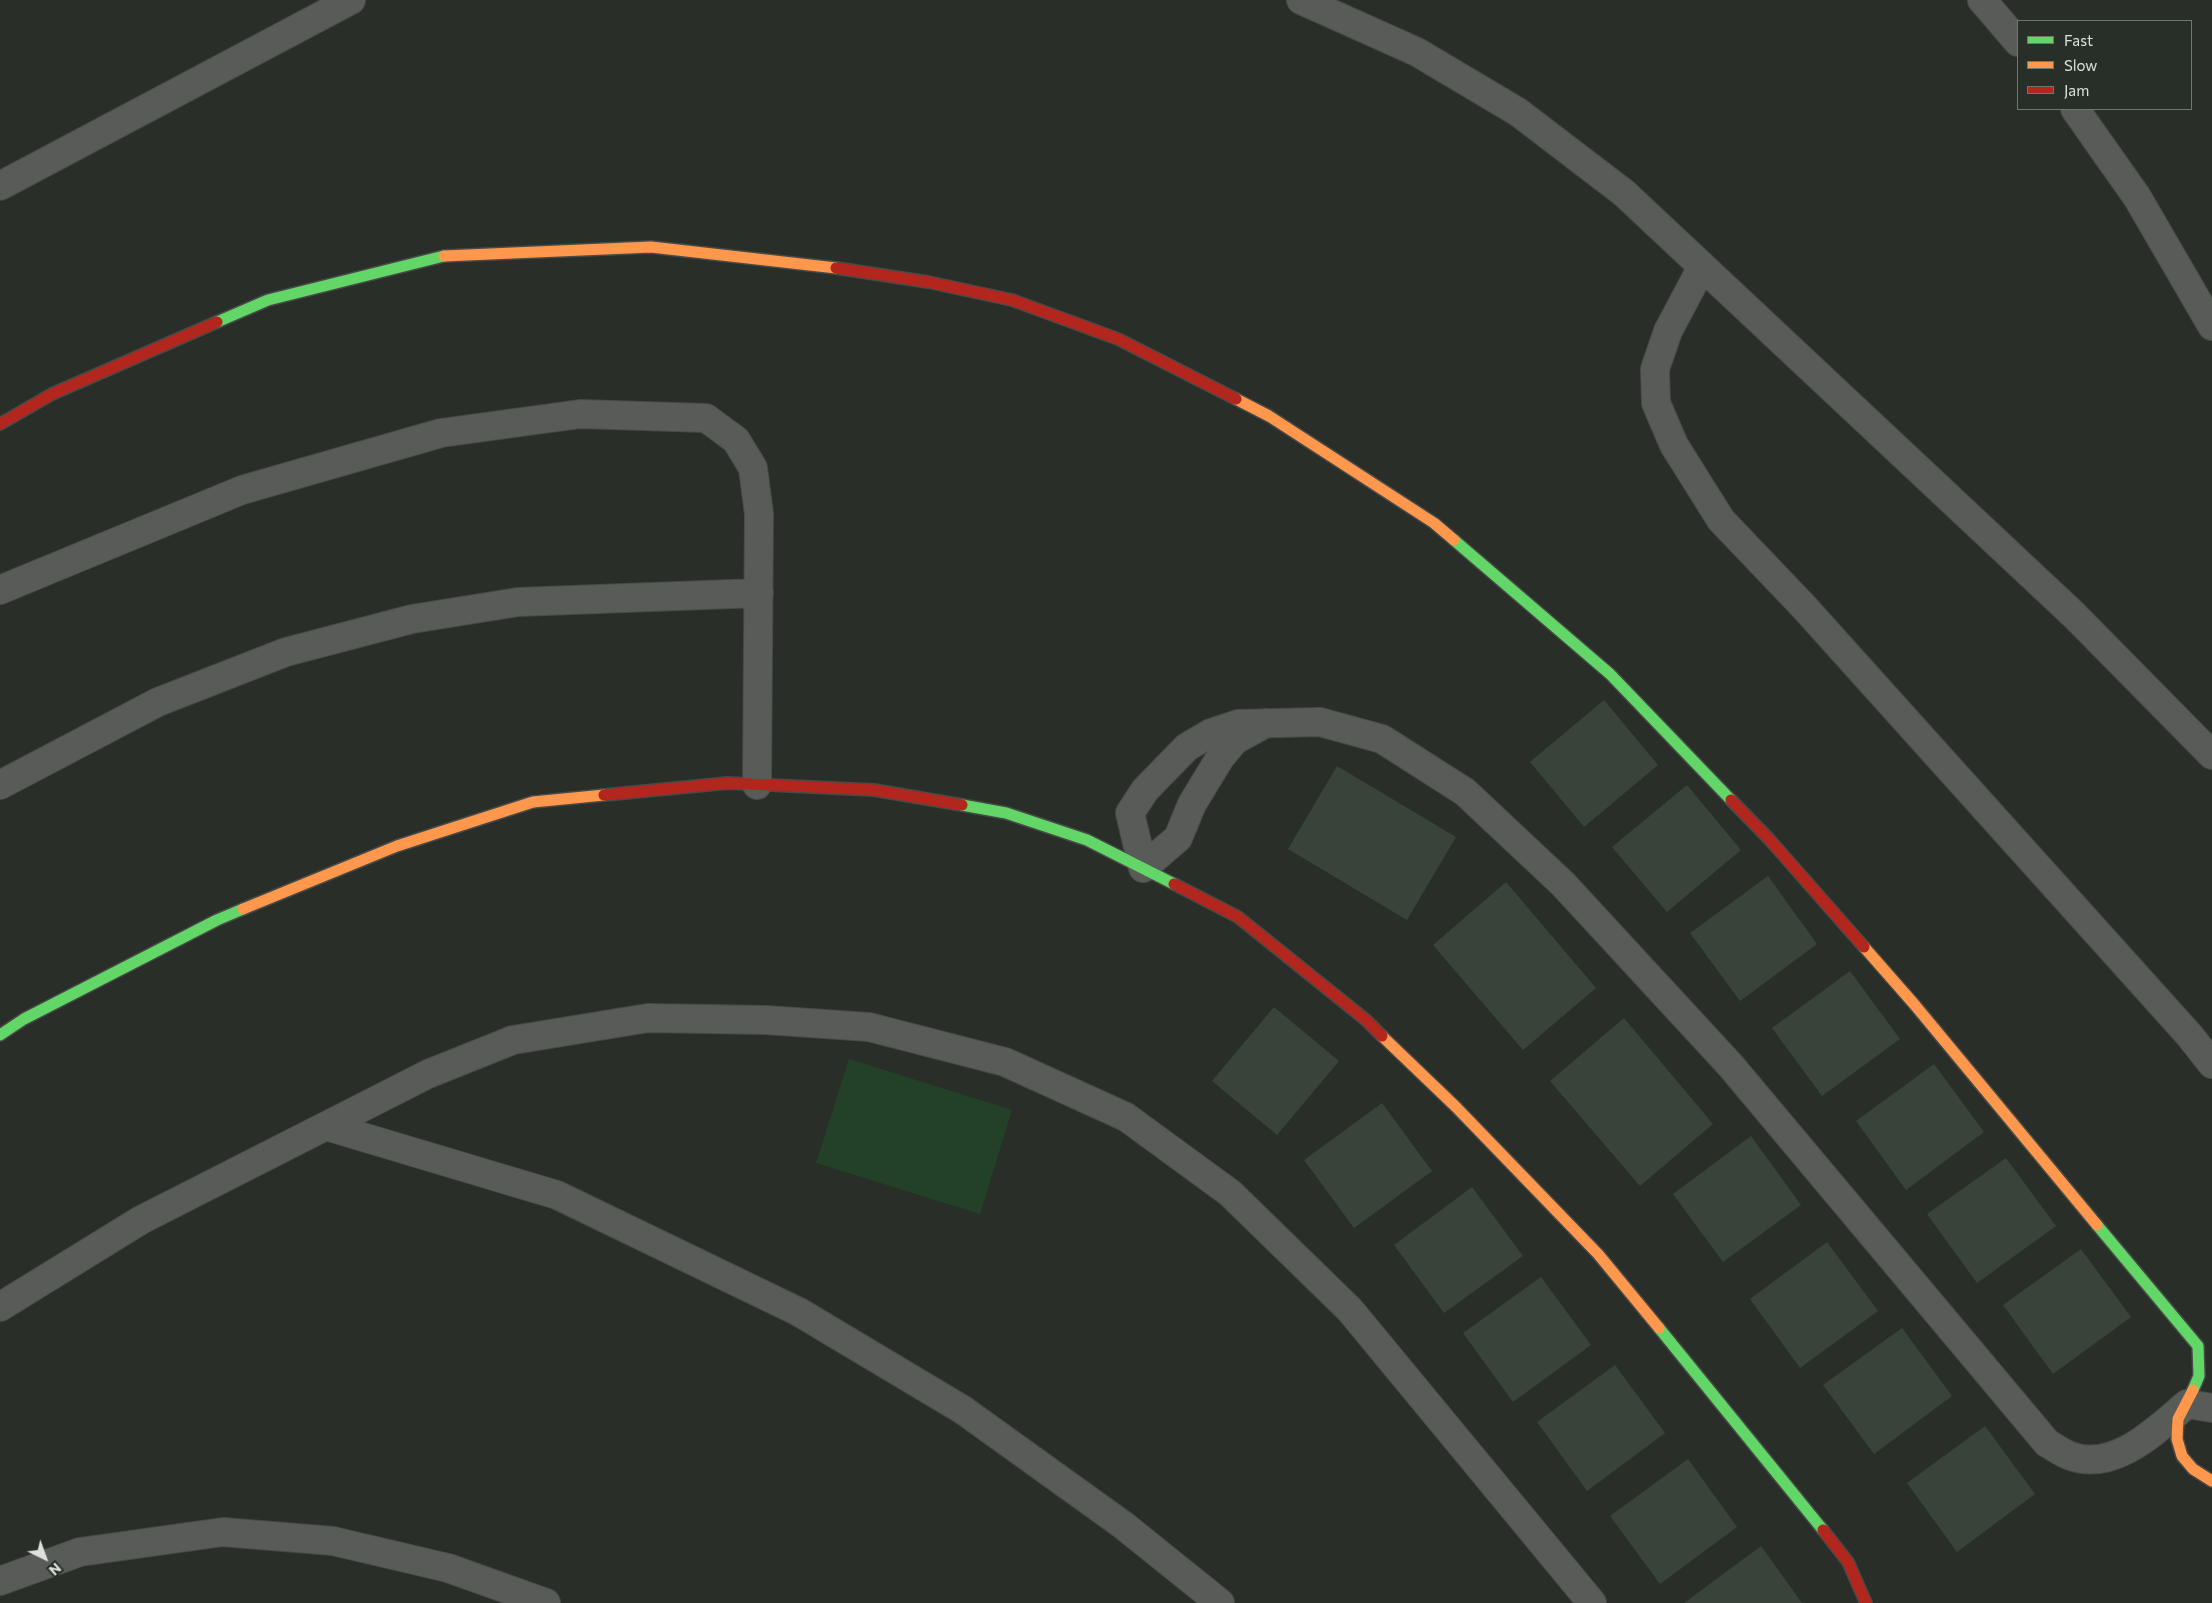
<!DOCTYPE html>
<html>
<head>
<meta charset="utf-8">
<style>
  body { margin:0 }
  #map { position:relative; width:2212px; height:1603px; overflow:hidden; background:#292e29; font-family:Commissioner,sans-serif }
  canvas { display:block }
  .legend { position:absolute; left:2017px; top:20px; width:175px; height:90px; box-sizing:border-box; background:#282f28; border:1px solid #707670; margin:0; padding:6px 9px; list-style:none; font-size:15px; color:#dde1dd }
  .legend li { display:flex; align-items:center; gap:10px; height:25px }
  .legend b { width:25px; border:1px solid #707670 }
  .north { position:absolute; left:20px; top:1533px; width:50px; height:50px; -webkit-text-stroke:4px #282f28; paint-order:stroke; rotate:138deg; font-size:14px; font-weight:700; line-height:20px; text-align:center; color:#dde1dd }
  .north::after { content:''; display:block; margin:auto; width:18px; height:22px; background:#dde1dd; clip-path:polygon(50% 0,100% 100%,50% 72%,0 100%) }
</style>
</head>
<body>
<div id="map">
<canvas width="2212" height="1603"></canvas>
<ul class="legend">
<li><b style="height:6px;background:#63d668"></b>Fast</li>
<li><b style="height:6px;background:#ff974d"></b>Slow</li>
<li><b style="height:6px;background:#b3261e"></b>Jam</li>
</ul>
<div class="north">N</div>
</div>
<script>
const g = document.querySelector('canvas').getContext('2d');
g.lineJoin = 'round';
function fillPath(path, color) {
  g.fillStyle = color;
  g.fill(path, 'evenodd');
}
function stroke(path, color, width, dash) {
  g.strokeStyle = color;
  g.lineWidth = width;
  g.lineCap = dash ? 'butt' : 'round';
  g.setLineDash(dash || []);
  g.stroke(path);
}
const green = new Path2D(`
  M849,1059L1012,1110L980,1214L816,1163Z`);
const building = new Path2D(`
  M1604,700L1658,765L1584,827L1530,762Z
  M1337,766L1456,837L1407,920L1288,849Z
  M1687,785L1741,850L1667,912L1612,847Z
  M1768,876L1817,944L1740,1001L1690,933Z
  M1506,882L1596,988L1523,1050L1433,945Z
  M1850,971L1900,1039L1822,1096L1772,1028Z
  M1274,1007L1339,1061L1277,1135L1212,1081Z
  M1624,1018L1713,1124L1640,1186L1550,1081Z
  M1934,1064L1984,1132L1906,1190L1856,1121Z
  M1382,1103L1432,1171L1354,1228L1304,1160Z
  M1751,1136L1801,1205L1723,1262L1673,1194Z
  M2006,1158L2056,1226L1977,1283L1927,1214Z
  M1472,1187L1523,1256L1444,1313L1394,1245Z
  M1827,1242L1878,1311L1800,1368L1750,1299Z
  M2081,1249L2131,1317L2053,1374L2003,1305Z
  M1541,1277L1591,1345L1513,1402L1463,1333Z
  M1902,1328L1952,1396L1874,1454L1823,1385Z
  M1615,1365L1665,1433L1587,1491L1537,1422Z
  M1985,1426L2035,1494L1957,1552L1907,1483Z
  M1688,1459L1737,1527L1660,1584L1610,1516Z
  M1761,1546L1802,1603H1684Z`);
const street = new Path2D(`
  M1301,0L1417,52L1518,112L1624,193L2074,615L2212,755
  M1982,0L2018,42
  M2075,109L2137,197L2212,326
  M0,186L351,0
  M1702,267L1668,331L1655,369L1656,403L1674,445L1721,520L1805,608L2190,1036L2212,1064
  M0,590L242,490L441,433L580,414L706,418L736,440L753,468L759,514L757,785
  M1266,723L1235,740L1220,758L1192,804L1178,838L1143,868L1130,813L1145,790L1187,747L1211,733L1238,724L1320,722L1382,739L1465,792L1563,884L1731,1066L2047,1443C2054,1447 2061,1452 2068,1455C2113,1474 2156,1430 2187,1404L2212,1408
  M0,785L158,702L286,652L412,619L518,602L759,593
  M326,1126L557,1195L799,1312L963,1410L1123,1525L1220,1603
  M0,1307L141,1220L428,1074L513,1040L648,1018L766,1020L869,1027L1005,1062L1126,1117L1230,1193L1350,1310L1592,1603
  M0,1581L80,1552L223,1532L333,1541L448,1568L546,1603`);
const fast = new Path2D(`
  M217,322L268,300L444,256
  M1454,540L1610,674L1731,800
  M962,805L1006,813L1087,840L1174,884
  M0,1035L24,1019L217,920L243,909
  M2097,1225L2198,1346L2199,1376L2193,1390
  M1659,1328L1823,1530`);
const slow = new Path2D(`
  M444,256L651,247L836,268
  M1236,399L1269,416L1434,523L1454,540
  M243,909L397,846L533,802L604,795
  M1864,947L1914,1004L2097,1225
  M1382,1036L1456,1107L1598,1254L1659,1328
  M2193,1390L2178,1419L2177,1439L2182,1456L2193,1469L2212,1481`);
const jam = new Path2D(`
  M836,268L928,282L1012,300L1118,339L1236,399
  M0,424L52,394L217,322
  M604,795L728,783L874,790L962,805
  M1731,800L1769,839L1864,947
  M1174,884L1238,917L1366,1020L1382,1036
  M1823,1530L1848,1562L1866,1603`);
fillPath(green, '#234128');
fillPath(building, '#38443a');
stroke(street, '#474a47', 30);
stroke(fast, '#474a47', 14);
stroke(slow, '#474a47', 14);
stroke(jam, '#474a47', 14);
stroke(street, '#595b59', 28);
stroke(fast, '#63d668', 11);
stroke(slow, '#ff974d', 11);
stroke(jam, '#b3261e', 11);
</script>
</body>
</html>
